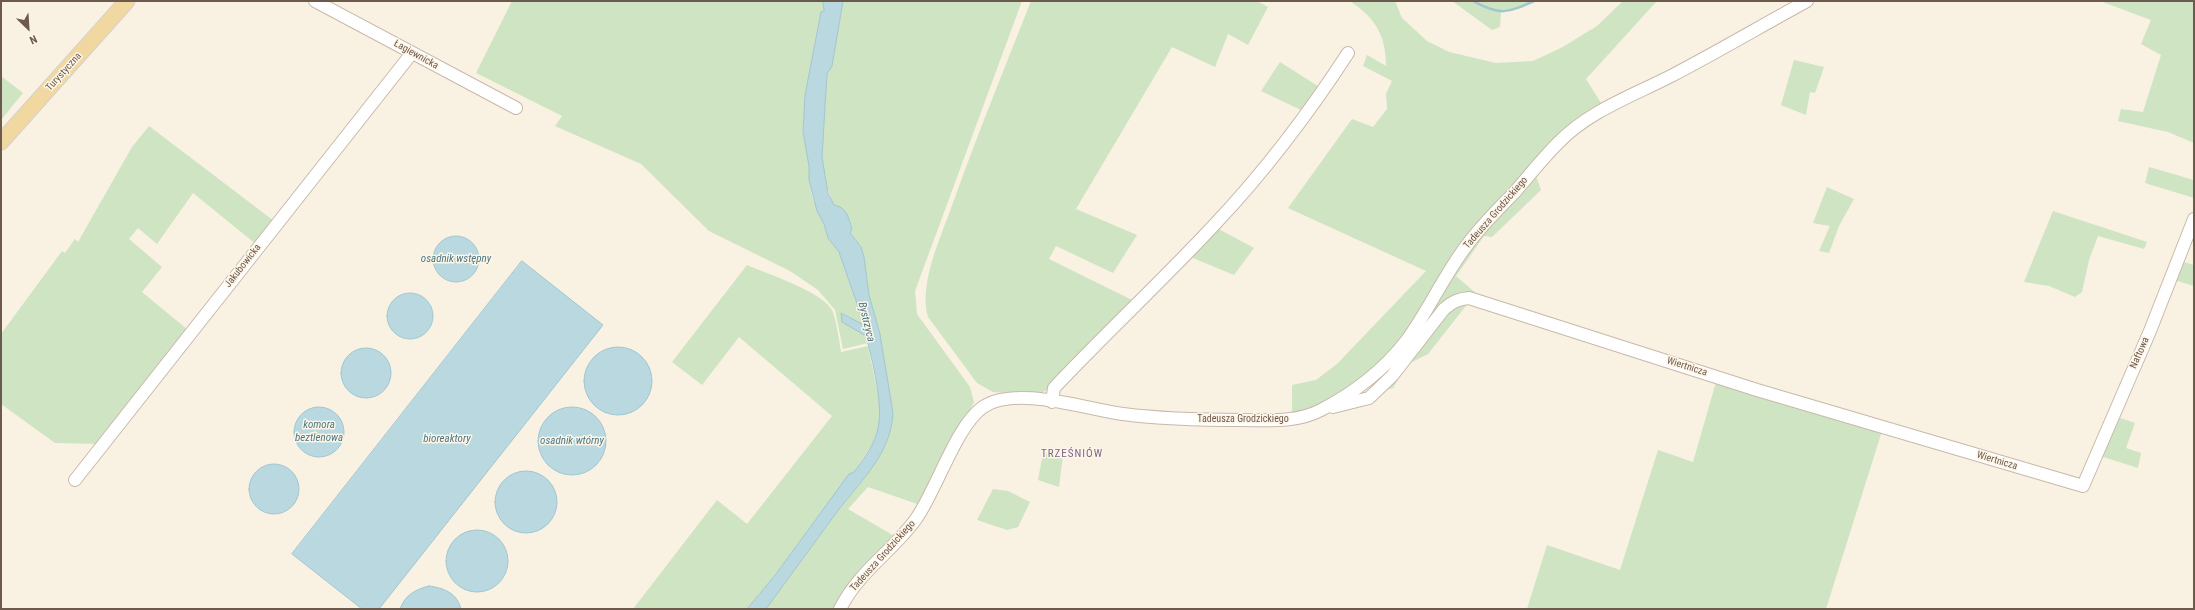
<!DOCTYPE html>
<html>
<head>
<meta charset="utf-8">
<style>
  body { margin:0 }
  #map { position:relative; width:2195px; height:610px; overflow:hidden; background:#f9f1e2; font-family:"Roboto Condensed",sans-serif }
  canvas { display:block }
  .frame { position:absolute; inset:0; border:2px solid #6e5a4c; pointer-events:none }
  .north { position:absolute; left:8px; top:8px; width:40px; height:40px; -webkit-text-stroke:3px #fdf6e8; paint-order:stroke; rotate:155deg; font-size:11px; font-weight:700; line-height:16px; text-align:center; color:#6e5a4c }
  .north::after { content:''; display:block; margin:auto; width:14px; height:18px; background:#6e5a4c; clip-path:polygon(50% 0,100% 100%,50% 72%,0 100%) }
</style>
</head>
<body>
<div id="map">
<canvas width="2195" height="610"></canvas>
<div class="frame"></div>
<div class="north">N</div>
</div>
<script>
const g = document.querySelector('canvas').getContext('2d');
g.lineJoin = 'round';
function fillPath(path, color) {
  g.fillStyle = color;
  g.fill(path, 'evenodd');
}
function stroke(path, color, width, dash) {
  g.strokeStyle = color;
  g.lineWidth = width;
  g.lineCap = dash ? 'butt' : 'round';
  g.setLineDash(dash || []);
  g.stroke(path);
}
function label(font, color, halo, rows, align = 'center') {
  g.font = font + ' "Roboto Condensed",sans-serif';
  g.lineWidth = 3;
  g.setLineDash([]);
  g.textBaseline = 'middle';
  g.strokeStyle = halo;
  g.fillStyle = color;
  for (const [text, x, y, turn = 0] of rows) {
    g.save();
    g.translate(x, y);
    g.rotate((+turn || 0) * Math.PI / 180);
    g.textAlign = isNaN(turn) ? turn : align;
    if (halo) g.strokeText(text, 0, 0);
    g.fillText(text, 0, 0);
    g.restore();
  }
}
const green = new Path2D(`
  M512,1H823L825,11L821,12L805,95L803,132L809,166V180L812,196L824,224L828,238L839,252L862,318L868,343L843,349L835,310L818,290L790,271L709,231L641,164L555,126L562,116L476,73Z
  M843,1H1022L915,291L917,314L970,387L974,402L923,506L868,487L848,509L896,537L844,609H766C788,578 812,547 834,516C857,484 891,456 893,413L880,334L869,295L864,257L861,247L850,233L852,229L850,223L834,206L825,181L822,157L827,74L832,66Z
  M1031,1H1257L1268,7L1248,45L1228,34L1215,67L1172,47L1076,209L1137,235L1113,273L1056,246L1049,259L1134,301L1052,387L1038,395L993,392L977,383L928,317C918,282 943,233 954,200C978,133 1005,67 1031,1Z
  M1350,1H1395L1402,18L1427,41L1449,52L1496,63L1533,61L1561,48L1597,26L1623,1H1657L1586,79L1603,106L1587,116L1536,176L1541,190L1492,237L1484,236L1456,276L1478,295L1465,307L1428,354L1408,364L1393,388L1383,391L1375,381L1355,385L1321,406L1292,415V385L1316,380L1337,364L1426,271L1288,208L1352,119L1373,127L1387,109L1386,94L1392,81L1363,66L1367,55L1386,66C1386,35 1375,18 1350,1Z
  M1452,1H1534L1511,11H1501L1500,27L1492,30Z
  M2100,1H2194V143L2168,132L2118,121L2121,109L2143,112L2161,55L2141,44L2151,20Z
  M1794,60L1824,67L1815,93L1810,92L1806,115L1781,105Z
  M1280,62L1321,88L1301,110L1261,91Z
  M1,76L23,93L1,120Z
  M149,126L274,221L257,245L193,193L157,244L138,228L129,239L162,267L142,292L188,330L100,444L55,443L1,404V334L62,251L65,253L75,239L78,242L132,147Z
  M2149,167L2194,180V198L2145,183Z
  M1827,187L1854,199L1839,226L1829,253L1819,251L1830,226L1813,223Z
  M2053,211L2147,242L2144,249L2098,236L2089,260L2082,292L2075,297L2049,286L2024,282Z
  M1215,227L1254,248L1234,275L1188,256Z
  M2180,261L2194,265V286L2174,280Z
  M747,265C767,274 825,292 833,312C837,325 839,339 841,352L868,346L880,403V422L873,443L854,472L817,518L776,574L747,609H633L717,500L747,524L832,416L739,337L702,385L672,362Z
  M1716,382L1882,431L1826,609H1527L1547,545L1620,570L1658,450L1693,462Z
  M2115,416L2135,423L2126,448L2141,453L2138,468L2100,456Z
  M1043,453L1063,455L1059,487L1038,480Z
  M993,489L1008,491L1030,502L1018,527L1007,530L977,520Z`);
const water = new Path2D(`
  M823,1H843L832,66L827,74L822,157L828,193L834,205C847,207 849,219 852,229L850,233L861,247L864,257L869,295L880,334L893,413C891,456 857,484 834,516C811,547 789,578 766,609H747L776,574L849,474L854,472C863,460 873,447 877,432C885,409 872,359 866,336L842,322L841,313L862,324V318L839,252L828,238L824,224L817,211L809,180V166L803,132L805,95L821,12L824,11Z
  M433 259a23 23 0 1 1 46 0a23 23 0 1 1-46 0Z
  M522,261L603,325L379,609H362L292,554Z
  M387 316a23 23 0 1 1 46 0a23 23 0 1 1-46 0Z
  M584 381a34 34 0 1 1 68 0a34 34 0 1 1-68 0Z
  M341 373a25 25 0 1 1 50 0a25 25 0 1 1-50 0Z
  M538 441a34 34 0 1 1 68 0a34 34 0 1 1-68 0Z
  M294 432a25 25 0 1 1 50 0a25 25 0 1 1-50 0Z
  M249 489a25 25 0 1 1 50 0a25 25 0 1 1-50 0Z
  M495 502a31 31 0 1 1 62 0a31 31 0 1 1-62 0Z
  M446 561a31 31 0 1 1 62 0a31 31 0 1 1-62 0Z
  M429,586C444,588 457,593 461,609H400C405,595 416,589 429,586Z`);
const stream = new Path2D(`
  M1473,1C1500,16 1507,13 1534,1`);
const minor = new Path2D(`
  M315,1L516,108
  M1052,402L1054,388C1107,332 1163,280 1216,223C1265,171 1309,113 1348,53
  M1333,407L1369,398L1392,376L1444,309C1452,302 1458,299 1469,298L1757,390L2083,486L2150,331L2194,219
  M75,480L412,53
  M840,609C859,571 892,552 916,519C937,489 956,426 983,407C1015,385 1086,409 1123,414C1162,419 1202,420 1241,420C1269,420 1296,423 1321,410C1354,393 1384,370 1407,340C1429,310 1444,275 1467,245C1481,226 1497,210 1513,194C1528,177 1542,159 1558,143C1589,111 1632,96 1671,76C1717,52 1761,26 1807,1`);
const major = new Path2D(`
  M1,142L127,1`);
const streetNames = [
  ["Łagiewnicka",416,55,29],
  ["Turystyczna",64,72,-48],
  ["Tadeusza Grodzickiego",1496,213,-49],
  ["Jakubowicka",243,266,-52],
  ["Naftowa",2140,353,-66],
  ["Wiertnicza",1687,367,18],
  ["Tadeusza Grodzickiego",1243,419],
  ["Wiertnicza",1997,461,17],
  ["Tadeusza Grodzickiego",883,556,-48]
];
const waterNames = [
  ["osadnik wstępny",456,259],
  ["Bystrzyca",866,322,76],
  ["komora",319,425],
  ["beztlenowa",319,438],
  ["bioreaktory",447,439],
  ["osadnik wtórny",572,441]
];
const neighbourhoodNames = [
  ["TRZEŚNIÓW",1072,454]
];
fillPath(green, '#cfe4c3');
fillPath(water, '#b9d8e0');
stroke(water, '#a1c6d0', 1);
stroke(stream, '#a1c6d0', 2.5);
stroke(minor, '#c8b9ab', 14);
stroke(major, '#d6d1cd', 17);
stroke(minor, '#fff', 12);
stroke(major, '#f1d8a1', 15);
label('10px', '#6e5a4c', '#fdf6e8', streetNames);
label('italic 11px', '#4c7885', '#fdf6e8', waterNames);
g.letterSpacing = '1px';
label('11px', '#7f648a', '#fdf6e8', neighbourhoodNames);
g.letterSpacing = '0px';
</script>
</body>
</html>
